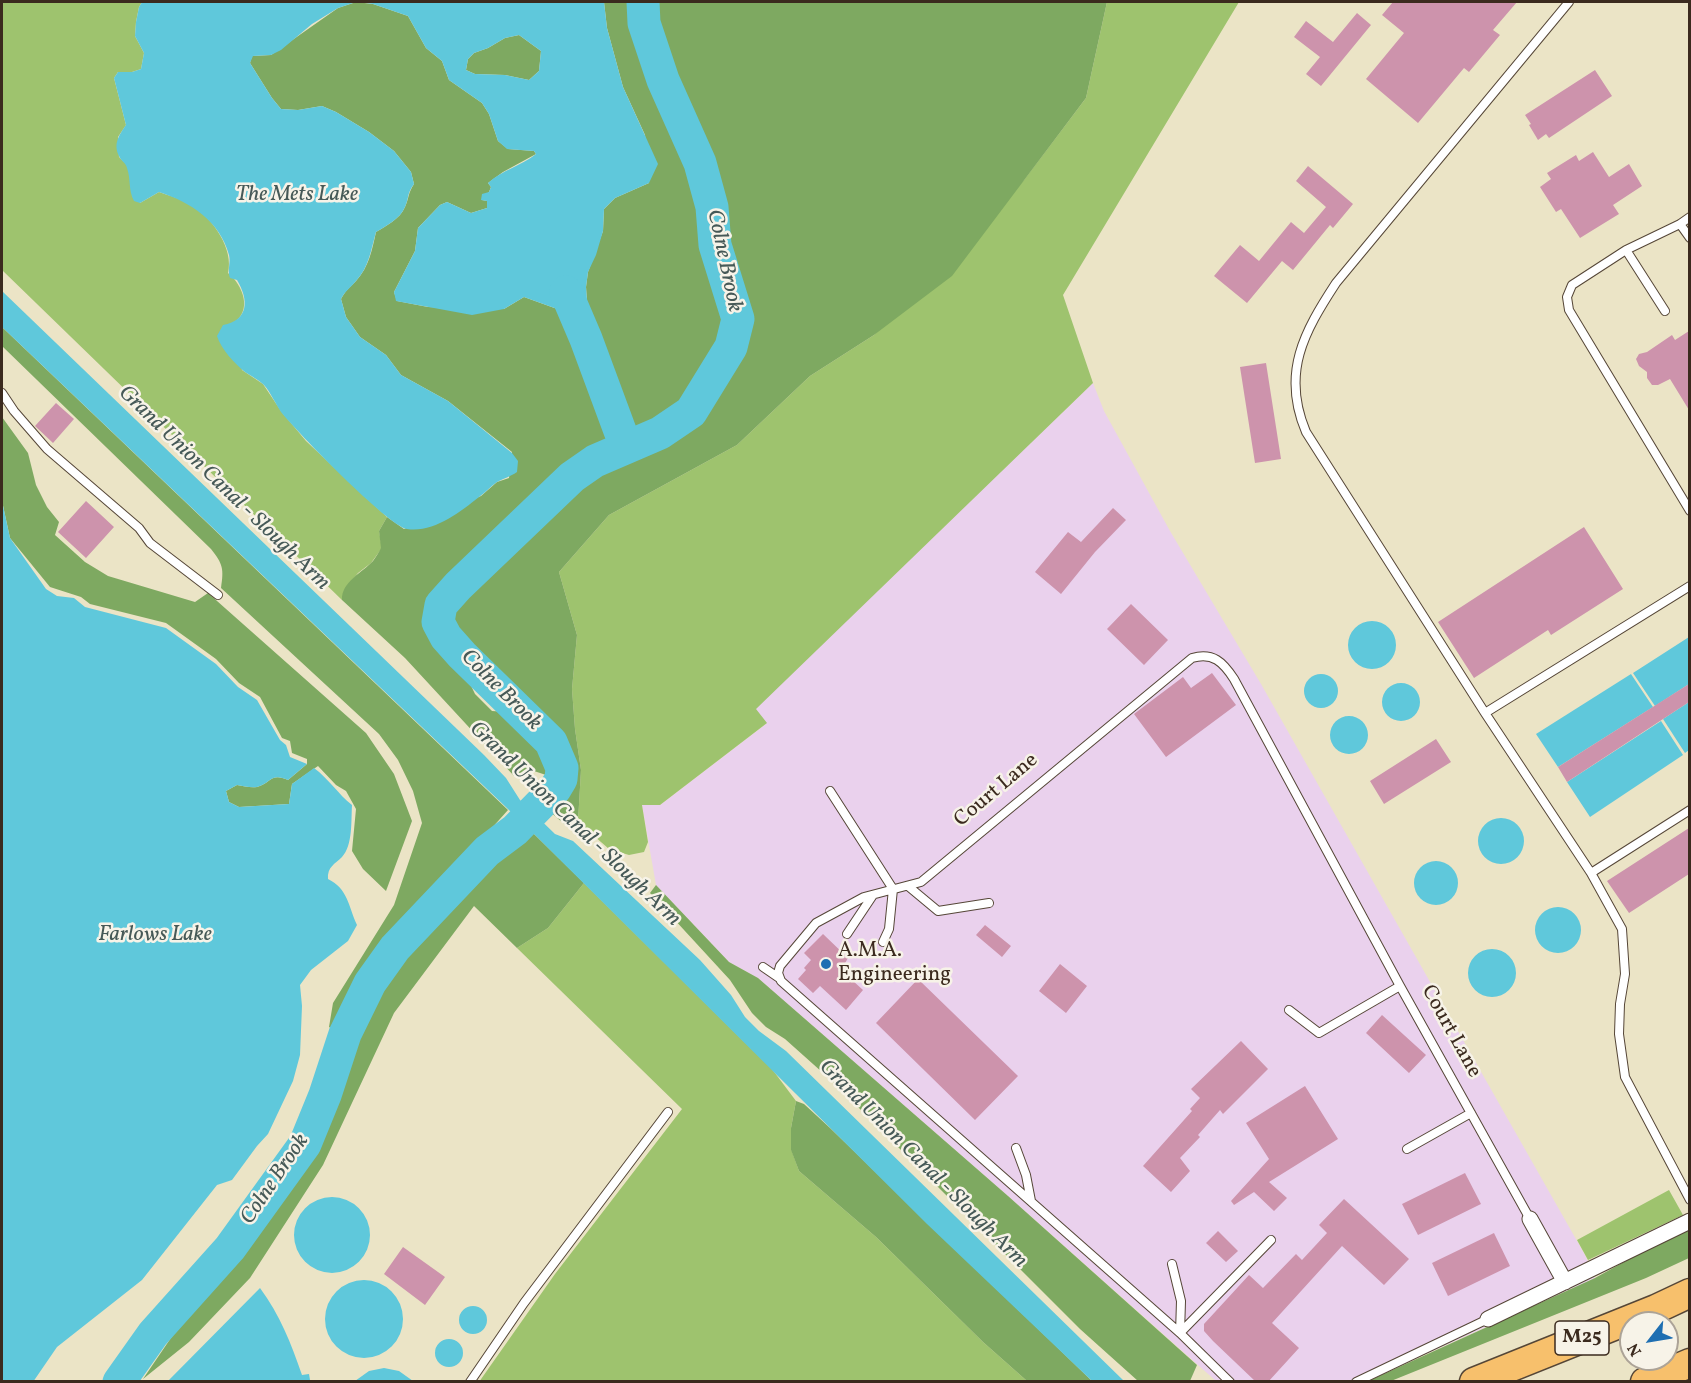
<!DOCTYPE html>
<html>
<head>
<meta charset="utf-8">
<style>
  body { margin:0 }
  #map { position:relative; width:1691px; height:1383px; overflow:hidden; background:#ebe4c6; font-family:Vollkorn,serif }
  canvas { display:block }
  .frame { position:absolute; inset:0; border:3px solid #3b2a1e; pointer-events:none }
  .north { position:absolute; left:1619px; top:1311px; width:60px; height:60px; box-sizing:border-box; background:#f7f3e8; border:2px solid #aca397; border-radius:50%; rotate:239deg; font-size:16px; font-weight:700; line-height:24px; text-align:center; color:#3b2a1e }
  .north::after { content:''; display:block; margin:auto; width:21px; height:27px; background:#1f6fb2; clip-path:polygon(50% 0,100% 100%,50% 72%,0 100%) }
</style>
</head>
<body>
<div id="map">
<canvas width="1691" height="1383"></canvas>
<div class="frame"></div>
<div class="north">N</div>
</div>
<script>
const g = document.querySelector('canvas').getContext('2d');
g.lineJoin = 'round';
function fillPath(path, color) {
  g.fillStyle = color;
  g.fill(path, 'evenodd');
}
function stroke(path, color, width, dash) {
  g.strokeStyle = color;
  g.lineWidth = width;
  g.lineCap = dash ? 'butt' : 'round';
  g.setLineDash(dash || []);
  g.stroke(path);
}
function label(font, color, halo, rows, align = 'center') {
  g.font = font + ' Vollkorn,serif';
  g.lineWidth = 5;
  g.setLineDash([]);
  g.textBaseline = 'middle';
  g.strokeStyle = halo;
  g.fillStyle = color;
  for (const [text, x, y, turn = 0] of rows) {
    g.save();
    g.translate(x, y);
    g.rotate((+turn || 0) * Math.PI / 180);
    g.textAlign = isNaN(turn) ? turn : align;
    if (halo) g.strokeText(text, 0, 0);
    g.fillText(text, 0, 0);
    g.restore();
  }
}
const built = new Path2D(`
  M1093,383L1104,411L1170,531L1261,684L1585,1255L1595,1278L1366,1381H1216L1008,1196L758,978L729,962L656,885L642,805H660L766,724L755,709Z`);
const green = new Path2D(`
  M2,2H142L139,7L136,22L135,36L144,53L141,69L132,72H118L114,78L126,125L118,137L119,157L127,165L140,203L159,192C170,196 183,199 193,206C213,219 234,249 228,273C243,285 253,311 233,323L242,370L263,384L281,411L306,441L387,517L379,531L382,548L371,563L358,573L349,584L342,600L2,270Z
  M1107,2H1239L1063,295L1093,383L756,709L767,723L660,805H642L648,842L644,852L629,855L609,849L578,822L581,770L575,729L572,689L577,635L559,572L609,515L737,445L810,376L874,335L1024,180L1086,98Z
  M584,883L772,1069L796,1101L791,1128V1149L799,1171L876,1237L983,1342L1027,1381L479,1382L555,1274L682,1109L517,948L548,928Z
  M1669,1190L1683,1215L1588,1260L1577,1240Z`);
const forest = new Path2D(`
  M356,2L373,4L408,16L426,48L442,61L449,80L482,103L489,114L498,141L508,149L534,151L536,154L503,172L488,183L491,187L489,192L482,200L487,201V208L471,213L447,202L440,205L418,228L415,251L394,292L397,301L428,307L504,309L524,297L560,310L571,329L581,338L621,446L593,457L562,482L462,576L436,605L434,625L446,647L460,663L475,694L492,711L507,712L540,735L551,753L555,774L549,776L531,770L514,776L405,658L342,600C341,582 363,572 373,561C376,557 379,552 381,548L379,531L387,517L404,529L481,496L497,482L509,478L512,452L448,401L401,375L386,355L360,337L346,317L341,299C345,291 350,287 356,281C369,267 372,250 376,232C386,226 400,219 405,207C409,198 408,193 414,184L411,172L394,151L369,132L336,112L322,106L298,110L281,109L272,98L250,63L252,56L271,55L338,8Z
  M604,2H639L640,24L659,78L697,162L708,206L712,246L734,320L728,346L689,409L658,431L628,442L589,329L586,287L588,272L603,231L604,209L615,198L649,183L645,135L623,87L607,28Z
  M647,2H1107L1086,98L952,276L874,335L810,376L737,445L609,515L559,572L577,635L572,689L575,729L581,770L578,822L570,829L548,810L569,784L567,760L549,732L490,679L449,635L441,622L445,605L573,480L596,464L659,437L693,415L733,348L741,320L718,242L715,207L703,160L666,77L648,20Z
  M519,35L541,51L539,71L529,80L505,75L475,74L466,70L468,59L474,53L488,48L505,38Z
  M2,327L508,810L438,888L395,940L363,986L345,1023L338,1032L329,1027L333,1003L394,905L422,823L413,791L398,760L379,734L221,588C224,569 223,564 211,549L2,346Z
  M2,417L28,453L36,485L47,507L59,522L55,535L85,562L108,576L195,602L208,593L366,733L394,774L412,821L386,891L363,869L352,851L356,809L346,791L336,785L318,766L292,784L289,804L239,807L229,802L226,791L237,785C244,786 250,788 257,787C271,783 271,772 288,780L307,764V759L292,753L290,741L282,738L260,697L239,683L216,659L166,623L90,604L81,597L50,587L10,538L2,501Z
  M531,831L584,883L548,928L517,948L474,906L394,1013L323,1165L250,1278L189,1342L143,1379L230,1251L307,1144L326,1099L348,1034L373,983L396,950L442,901Z
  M656,885L729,962L758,978L1008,1196L1197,1365L1190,1381H1138L1080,1329L832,1081L785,1039L766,1027L752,1013L730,980L650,893Z
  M796,1101L804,1104L829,1127L1092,1381H1027L983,1342L876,1237L799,1171L791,1150V1128Z
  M1689,1226V1258L1646,1278L1391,1381L1366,1382L1595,1278Z`);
const water = new Path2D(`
  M142,2H356L338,8L312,24L281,50L271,55L253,56L250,63L272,98L281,109L298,110L322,106L336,112L369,132L394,151L411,172L414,184C407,193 409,198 405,207C400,219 386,226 376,232C371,250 369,267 356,281C350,288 345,291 341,299L346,317L360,337L386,355L401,375L448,401L512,453L518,461L517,472C510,477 504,478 497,482C491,486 485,493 479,497C459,513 433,533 407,529C388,526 296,431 281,412C275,403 271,393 264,385C259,380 251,376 245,372C235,364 221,349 217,336L223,325C249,320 249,300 237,280L230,278C227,270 231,263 229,255C220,221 190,202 159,192L140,203L134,201C128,190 131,179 127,168C126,163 121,161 119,156C113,144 119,135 126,125L114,78L118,72H132L141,69L144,53L135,36L136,22L139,7Z
  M359,2H604L607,28L623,87L658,164L649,183L615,198L604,209L603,231L596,255L588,272L586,287L589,329L581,338L571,329L560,310L524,297L504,309L472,315L396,301L394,292L415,251L418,228L440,205L447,202L471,213L487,208V201L481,200L482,194L489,192L491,187L488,183C502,170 521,166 536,154L534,151L507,149L498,141L489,114L482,103L449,80L442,61L426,48L408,16L373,4ZM519,35L541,51L539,71L529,80L505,75L475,74L466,70L468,59L474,53L488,48L505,38Z
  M2,291L484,755L506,778L520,800L555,834L573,841L700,960L731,995L745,1017L759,1031L786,1051L1124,1381H1092L927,1224L531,831L2,327Z
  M2,474V501L10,538L46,589L57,596L74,598L85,607L166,628L216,664L238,687L257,700L280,740L286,745L290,757L307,764L288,780C271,772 271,783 257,787C250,788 244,786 237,785L226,791L229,802L239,807L289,804L292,784L314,768C329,779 338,794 352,805C351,820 353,845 342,857C335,864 327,867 328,879C348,889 348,905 357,925L348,941L311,970L300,985L302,1006L300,1055L293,1081L268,1134L257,1146L232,1180L217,1185L142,1280L57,1347L33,1382L2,1381Z
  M1348 645a24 24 0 1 1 48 0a24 24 0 1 1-48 0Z
  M1689,637V684L1655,706L1633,673Z
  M1304 691a17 17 0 1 1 34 0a17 17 0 1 1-34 0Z
  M1631,674L1653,707L1558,767L1536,734Z
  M1382 702a19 19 0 1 1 38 0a19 19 0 1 1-38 0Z
  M1689,702V750L1685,753L1663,719Z
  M1330 735a19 19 0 1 1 38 0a19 19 0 1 1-38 0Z
  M1661,721L1683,755L1590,817L1567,782Z
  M1478 841a23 23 0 1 1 46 0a23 23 0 1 1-46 0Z
  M1414 883a22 22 0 1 1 44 0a22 22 0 1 1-44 0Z
  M1535 930a23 23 0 1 1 46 0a23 23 0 1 1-46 0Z
  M1468 973a24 24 0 1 1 48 0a24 24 0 1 1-48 0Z
  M294 1235a38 38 0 1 1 76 0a38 38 0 1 1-76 0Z
  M325 1319a39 39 0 1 1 78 0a39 39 0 1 1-78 0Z
  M260,1288C280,1315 291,1343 302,1375L309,1374L310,1380L304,1382L168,1381Z
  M459 1320a14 14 0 1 1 28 0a14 14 0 1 1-28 0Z
  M435 1353a14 14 0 1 1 28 0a14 14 0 1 1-28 0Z
  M384,1368L399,1371L413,1381H355L369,1371Z`);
const river = new Path2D(`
  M566,292L586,339L626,447
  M119,1382L153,1334L230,1248L305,1144L325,1095L345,1034L370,983L395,948L487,851L515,830L555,789L561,779L562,768L551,742L462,655L446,637L438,622L441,605L458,586L572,477L595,461L660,433L691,412L731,347L738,319L715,245L712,207L700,163L663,80L644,23L643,2`);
const building = new Path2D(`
  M1393,2H1517L1493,30L1500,35L1469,72L1464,68L1418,123L1366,79L1404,33L1382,15Z
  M1357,13L1371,25L1321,86L1306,74L1320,57L1294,37L1306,21L1333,42Z
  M1595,70L1612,96L1549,138L1546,134L1538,140L1529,125L1531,124L1525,115Z
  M1593,152L1609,177L1629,164L1642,186L1613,205L1619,214L1580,238L1561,209L1556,212L1540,187L1551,179L1547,173L1576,155L1579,161Z
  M1308,166L1353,204L1333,228L1330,225L1293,270L1282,261L1247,303L1214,276L1240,245L1259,261L1291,222L1304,233L1326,207L1296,181Z
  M1689,331V410L1670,379L1658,385H1652L1647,378V372L1639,366L1636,359L1639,354L1647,352L1672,335L1675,340Z
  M1266,363L1281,459L1255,463L1240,367Z
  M56,403L74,419L53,443L35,426Z
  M86,501L114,527L86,558L58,532Z
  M1113,508L1126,520L1095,552L1061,594L1035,572L1068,532L1081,542Z
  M1584,527L1623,589L1551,635L1548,630L1474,678L1438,622Z
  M1131,604L1168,640L1144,665L1107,629Z
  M1212,673L1236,705L1166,757L1134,714L1183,677L1191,688Z
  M1689,684V702L1567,782L1558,767Z
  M1436,739L1451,762L1384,804L1370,781Z
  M1689,828V874L1629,913L1607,881Z
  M985,925L1011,946L1002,957L976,935Z
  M823,934L848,958L841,970L863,990L846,1010L820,986L813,993L798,979L806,970L804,968L811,960L804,953Z
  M1060,964L1087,986L1066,1013L1039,991Z
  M918,979L1018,1076L975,1120L876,1023Z
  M1382,1015L1426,1055L1409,1073L1366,1033Z
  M1241,1041L1268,1069L1223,1114L1220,1110L1198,1135L1200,1137L1180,1158L1190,1171L1171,1192L1143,1166L1192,1111L1190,1109L1200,1098L1191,1089Z
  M1305,1086L1338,1139L1269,1182L1287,1198L1274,1211L1254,1192L1234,1205L1231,1201L1269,1159L1246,1123Z
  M1465,1173L1481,1204L1418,1235L1402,1204Z
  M1344,1199L1409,1259L1384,1285L1342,1246L1272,1323L1299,1348L1268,1382H1256L1213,1341L1204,1331V1324L1249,1275L1263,1288L1296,1254L1302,1260L1327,1233L1319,1225Z
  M1218,1231L1238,1251L1226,1262L1206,1243Z
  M1494,1233L1510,1266L1448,1296L1432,1263Z
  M403,1247L445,1277L425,1305L384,1274Z`);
const lane = new Path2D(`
  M1569,2L1336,283C1304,332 1281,373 1306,432L1485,713L1591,873L1690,810
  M1690,217L1680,224L1626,250L1572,285L1567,297L1569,310L1690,511
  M1680,224L1690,238
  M1626,250L1665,311
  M2,393L14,411L47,449L139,528L150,543L218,595
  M1485,713L1690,586
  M830,791L893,889L889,929L883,942
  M1591,873L1622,929L1625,974L1620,1004L1619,1034L1625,1077L1690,1200
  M908,886L938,911L989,903
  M847,934L873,895
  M763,967L779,978
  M1289,1010L1319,1033L1400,986
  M1016,1148L1026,1175L1031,1201
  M1407,1149L1471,1113
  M1172,1264L1181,1301L1180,1333
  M1180,1333L1271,1240
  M470,1382L524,1303L668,1112
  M1230,1382L1180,1333L781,981L778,973L780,966L816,923L864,897L921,882L1192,658C1213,652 1223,662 1234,679L1400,986L1530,1219
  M1356,1382L1488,1319`);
const street = new Path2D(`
  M1530,1219L1565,1282
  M1488,1319L1690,1221`);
const highway = new Path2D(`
  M1474,1382L1656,1309L1690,1293
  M1645,1382L1690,1363`);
const markers = [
  [826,964,6,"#1f6fb2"]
];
const shields = [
  [1582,1338,54]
];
const shieldNames = [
  ["M25",1582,1338]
];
const streetNames = [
  ["Court Lane",997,791,-40],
  ["Court Lane",1450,1032,61]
];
const poiNames = [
  ["A.M.A.",838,952],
  ["Engineering",838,976]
];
const waterNames = [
  ["The Mets Lake",297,196],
  ["Colne Brook",723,261,78],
  ["Grand Union Canal - Slough Arm",223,489,44],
  ["Colne Brook",500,691,45],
  ["Grand Union Canal - Slough Arm",574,825,44],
  ["Farlows Lake",155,936],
  ["Grand Union Canal - Slough Arm",922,1165,45],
  ["Colne Brook",276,1180,-56]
];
fillPath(built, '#ead1ed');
fillPath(green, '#9ec36e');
fillPath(forest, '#7ea961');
fillPath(water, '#5fc8db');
stroke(river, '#5fc8db', 33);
fillPath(building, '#cd93ac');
stroke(lane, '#554637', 10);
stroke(street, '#554637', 17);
stroke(highway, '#554637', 31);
stroke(lane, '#fff', 8);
stroke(street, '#fff', 15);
stroke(highway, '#f7c06c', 28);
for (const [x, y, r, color] of markers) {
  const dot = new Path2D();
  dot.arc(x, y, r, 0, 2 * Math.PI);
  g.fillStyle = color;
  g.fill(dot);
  stroke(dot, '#f7f3e8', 2);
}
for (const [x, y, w] of shields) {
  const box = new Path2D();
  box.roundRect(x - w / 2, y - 17, w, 34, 4.5);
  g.fillStyle = '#f7f3e8';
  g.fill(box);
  stroke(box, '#3b2a1e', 1.5);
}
label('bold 20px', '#3b2a1e', null, shieldNames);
label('21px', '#3b2a1e', '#f7f3e8', streetNames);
label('21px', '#3b2a1e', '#f7f3e8', poiNames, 'left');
label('italic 22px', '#465957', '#f7f3e8', waterNames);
</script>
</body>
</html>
